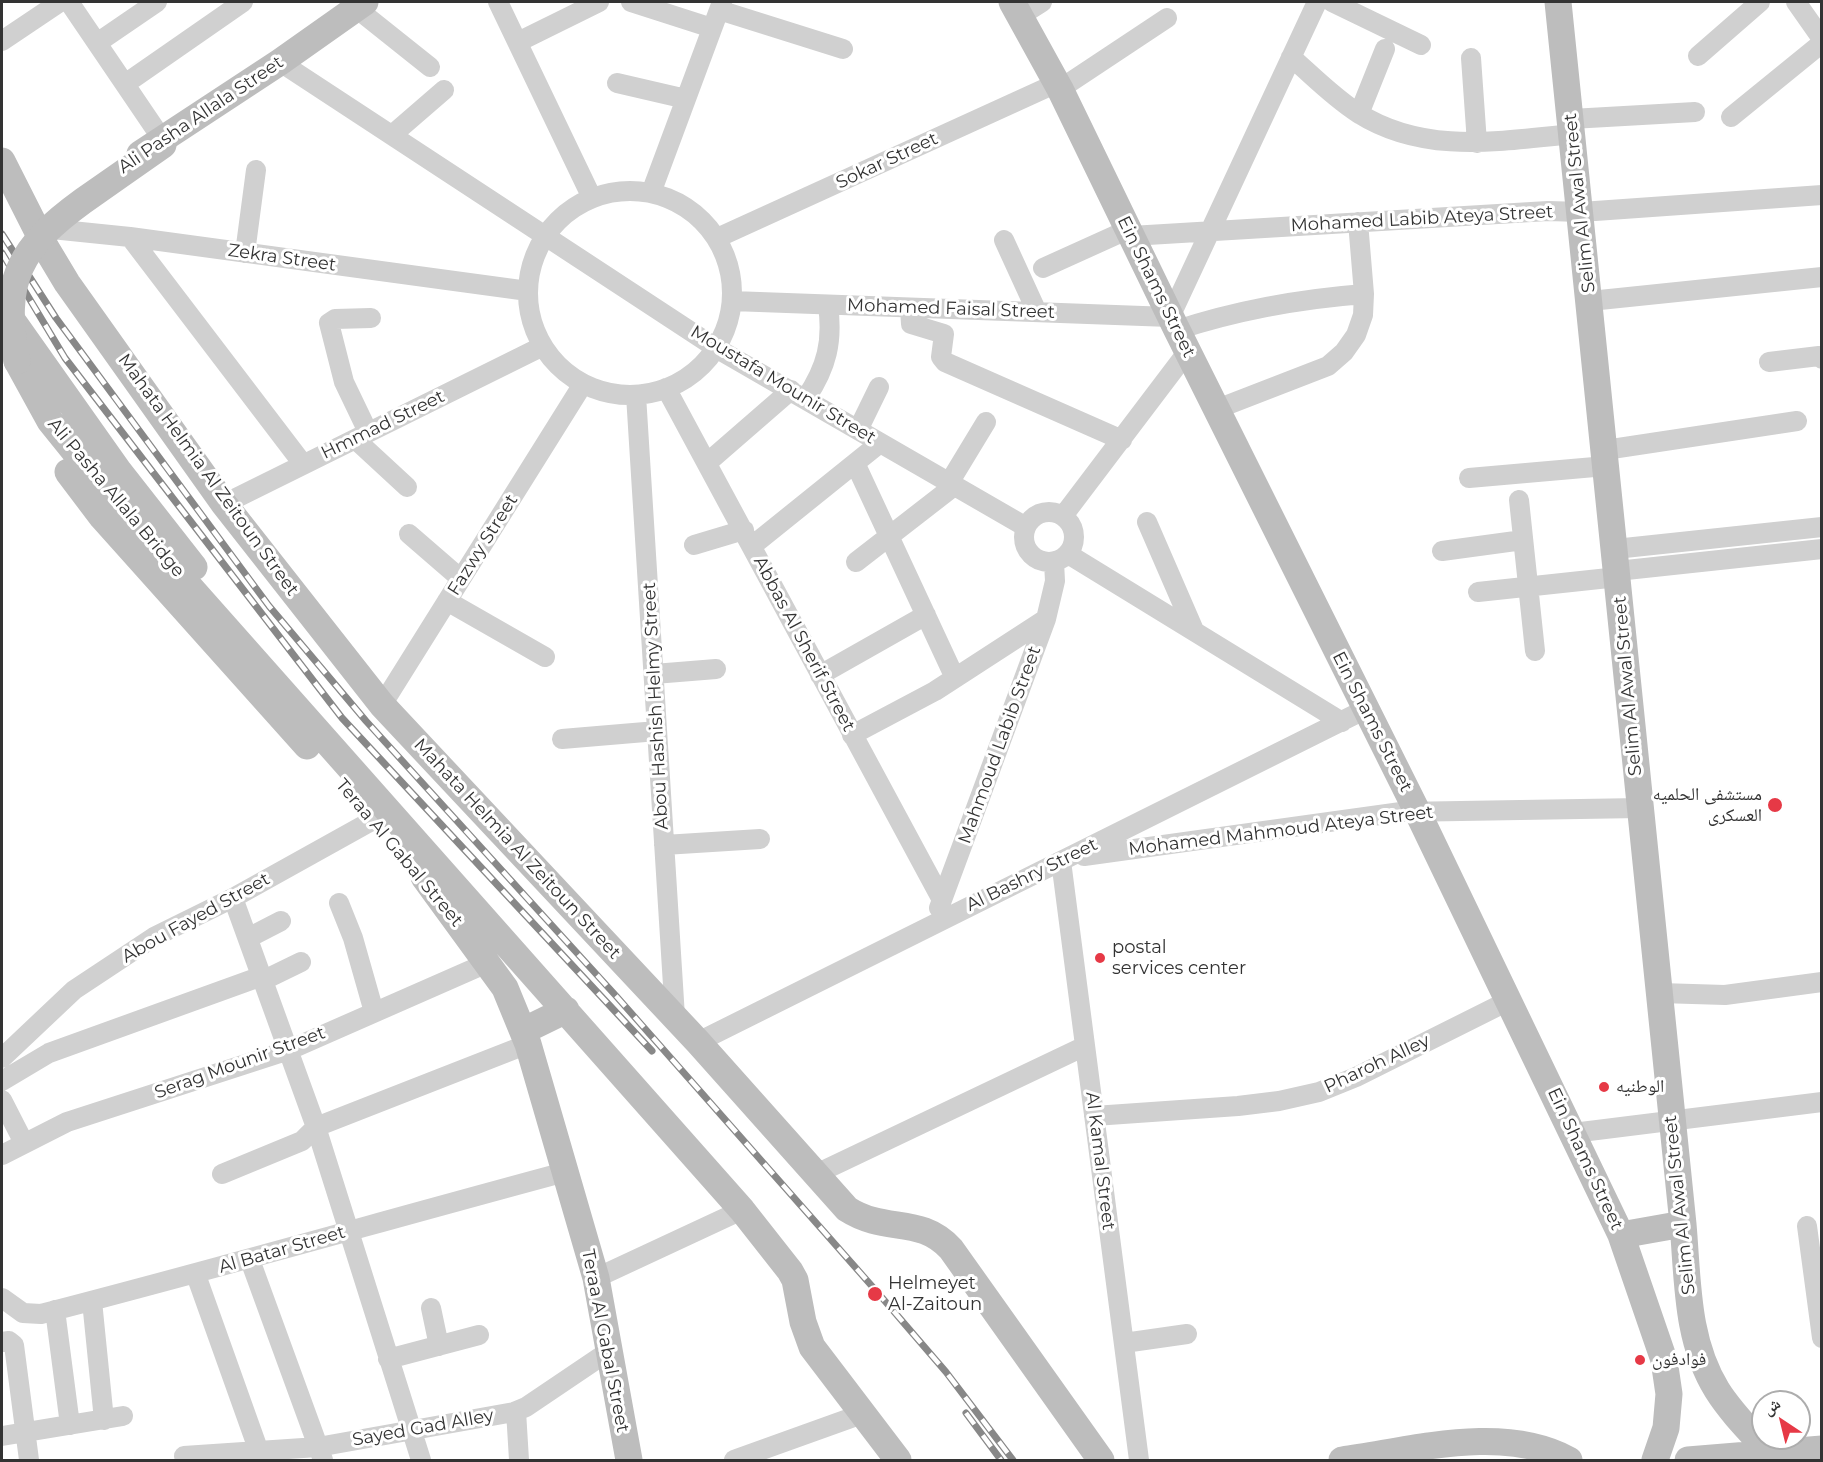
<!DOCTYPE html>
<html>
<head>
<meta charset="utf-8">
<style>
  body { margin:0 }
  #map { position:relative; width:1823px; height:1462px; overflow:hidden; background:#fff; font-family:Montserrat,"Noto Naskh Arabic",sans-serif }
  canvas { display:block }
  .frame { position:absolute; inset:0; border:3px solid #333; pointer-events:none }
  .north { position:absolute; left:1751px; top:1390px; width:60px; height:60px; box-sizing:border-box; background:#fff; border:2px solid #adadad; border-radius:50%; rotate:325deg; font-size:16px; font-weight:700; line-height:24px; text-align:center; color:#333 }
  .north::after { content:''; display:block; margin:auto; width:21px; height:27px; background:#e63946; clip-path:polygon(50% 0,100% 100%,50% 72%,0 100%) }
</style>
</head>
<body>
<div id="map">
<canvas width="1823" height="1462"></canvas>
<div class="frame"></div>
<div class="north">ش</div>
</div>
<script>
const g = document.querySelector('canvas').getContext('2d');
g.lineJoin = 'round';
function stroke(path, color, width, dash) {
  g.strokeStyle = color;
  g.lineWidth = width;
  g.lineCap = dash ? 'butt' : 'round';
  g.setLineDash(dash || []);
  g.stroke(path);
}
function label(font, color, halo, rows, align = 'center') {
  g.font = font + ' Montserrat,"Noto Naskh Arabic",sans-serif';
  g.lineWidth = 6;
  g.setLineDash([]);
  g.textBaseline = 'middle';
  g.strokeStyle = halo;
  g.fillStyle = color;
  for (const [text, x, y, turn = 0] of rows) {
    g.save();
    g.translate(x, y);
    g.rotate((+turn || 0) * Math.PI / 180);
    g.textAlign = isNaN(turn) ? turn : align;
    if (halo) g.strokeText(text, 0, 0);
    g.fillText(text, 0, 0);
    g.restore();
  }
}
const street = new Path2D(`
  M69,2L162,139
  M498,2L592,198
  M631,2L712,28
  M1332,2L1421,45
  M1796,2L1822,39
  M356,8L430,67
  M719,10L843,49
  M1020,16L1042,2
  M2,41L60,2
  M518,42L599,2
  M97,43L157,2
  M1698,56L1760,2
  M1291,57C1313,76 1333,97 1358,113C1424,155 1499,141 1573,134
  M1471,58L1477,143
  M280,62L716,348L1026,527
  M617,83L686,99
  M125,84L243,2
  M1060,89L1167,18
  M1359,114L1385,49
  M1731,117L1822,43
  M1571,119L1695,112
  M392,135L444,90
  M528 293a102 102 0 1 1 204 0a102 102 0 1 1-204 0Z
  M651,193L722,2
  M42,228L130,237L528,291
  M1131,236L1548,211L1581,212L1822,195
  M130,237L303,464
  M717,238L1057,83
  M1004,240L1037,312
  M245,253L256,170
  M1043,268L1127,230
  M732,301L1170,317L1317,2
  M1590,301L1822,277
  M910,308L911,324L944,334L941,357L945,362L1122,440
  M1177,330C1238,310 1300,299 1364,294
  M1769,362L1819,356L1822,359
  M666,388L942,900
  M636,395L675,1017
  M806,398C827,367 833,341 828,305
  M1217,409L1328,366L1344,352L1356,335L1363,315L1364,294L1358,222
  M858,430L879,387
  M368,432L344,382L329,323L335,319L371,318
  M355,439L407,487
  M1605,450L1797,421
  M707,463L791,390
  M855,463L955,678
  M1469,478L1606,466
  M949,483L986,422
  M1519,500L1535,651
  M224,504L543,346
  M1024 537a25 25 0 1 1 50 0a25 25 0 1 1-50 0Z
  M1063,516L1188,351
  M1147,522L1193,628
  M409,534L461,579
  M694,545L744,530
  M752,546L880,443
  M1615,549L1822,527
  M1442,551L1523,540
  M1068,554L1342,722
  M856,562L954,486
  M1617,571L1822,549
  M1478,592L1618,577
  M447,601L545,657
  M654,674L716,669
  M820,675L926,615
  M382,705L583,384
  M852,735L935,691L1046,619
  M562,739L657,731
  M664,845L760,839
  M1084,856L1401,812L1640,808
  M1061,861L1139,1460
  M233,898L316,1127L421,1460
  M339,903L353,938L374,1012
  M939,908L1046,619L1055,581L1054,562
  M248,938L281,921
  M264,980L301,962
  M1660,993L1725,995L1822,982
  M698,1042L1366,709
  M2,1058L74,990L154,937L233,898L375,819
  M2,1081L49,1053L262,976
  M2,1100L24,1143
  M1094,1116L1238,1106L1279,1101L1319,1092L1356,1077L1510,1000
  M1573,1133L1822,1102
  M2,1155L67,1122L289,1050L487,963
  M222,1174L302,1141L316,1127L528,1044
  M816,1174L1085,1046
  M1807,1226L1822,1338
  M250,1260L323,1460
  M196,1275L262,1460
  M596,1278L742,1210
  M2,1298L23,1313L41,1314C216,1269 390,1219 565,1172
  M92,1301L104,1420
  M431,1308L439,1346
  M55,1310L70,1425
  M2,1342L9,1341L14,1345L29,1460
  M1124,1343L1187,1334
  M388,1359L479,1335
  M516,1411L519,1460
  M2,1436L123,1416
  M184,1456L318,1447L514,1412L526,1407L609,1351
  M734,1460L862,1414`);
const secondary = new Path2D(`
  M1012,2L1060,89L1177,330L1417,811L1621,1235L1664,1360L1669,1394L1666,1428L1655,1460
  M1558,2L1683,1224C1688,1281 1686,1340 1717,1390C1732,1414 1753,1434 1771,1454
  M140,154L280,62L365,2
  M2,161L46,248L67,283L224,504L382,705L698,1042L847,1209C886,1234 920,1215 951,1249L1101,1460
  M7,313L118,470L194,567
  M17,361L50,421L125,514L742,1210L790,1271L795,1280L803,1322L812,1347L898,1460
  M68,472L102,517L307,746
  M424,877L505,988L528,1044L596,1278L629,1460
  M523,1031L566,1010
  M1621,1235L1683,1224
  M1342,1460C1414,1450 1503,1424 1569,1460
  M1688,1460L1822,1449`);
const rail = new Path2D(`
  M2,234L56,318L269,606L366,721L617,997L878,1293L946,1372L1013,1460
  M2,253L65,358L342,718L652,1051
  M966,1413L1001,1460`);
const secondaryBridge = new Path2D(`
  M17,361C0,280 21,246 83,201C110,182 136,164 163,145`);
const markers = [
  [1775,805,8,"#e63946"],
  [1100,958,6,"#e63946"],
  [1604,1087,6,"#e63946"],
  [875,1294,8,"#e63946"],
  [1640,1360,6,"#e63946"]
];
const streetNames = [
  ["Ali Pasha Allala Street",201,115,-34],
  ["Sokar Street",887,161,-25],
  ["Selim Al Awal Street",1580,203,-96],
  ["Mohamed Labib Ateya Street",1422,219,-3],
  ["Zekra Street",282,258,8],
  ["Ein Shams Street",1156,287,64],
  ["Mohamed Faisal Street",951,309,2],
  ["Moustafa Mounir Street",783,385,31],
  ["Hmmad Street",383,425,-26],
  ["Mahata Helmia Al Zeitoun Street",208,475,54],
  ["Ali Pasha Allala Bridge",116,498,50],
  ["Fazwy Street",483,545,-58],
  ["Abbas Al Sherif Street",804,644,62],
  ["Selim Al Awal Street",1628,686,-95],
  ["Abou Hashish Helmy Street",656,706,-93],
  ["Ein Shams Street",1372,722,63],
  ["Mahmoud Labib Street",1000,745,-70],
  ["Mohamed Mahmoud Ateya Street",1281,831,-7],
  ["Mahata Helmia Al Zeitoun Street",517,849,47],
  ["Teraa Al Gabal Street",399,853,50],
  ["Al Bashry Street",1032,875,-26],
  ["Abou Fayed Street",196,918,-29],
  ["Serag Mounir Street",240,1063,-20],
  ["Pharoh Alley",1377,1064,-25],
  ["Ein Shams Street",1585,1159,65],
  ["Al Kamal Street",1100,1161,83],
  ["Selim Al Awal Street",1680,1205,-96],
  ["Al Batar Street",282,1250,-16],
  ["Teraa Al Gabal Street",605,1341,79],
  ["Sayed Gad Alley",423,1428,-10]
];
const poiNames = [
  ["مستشفى الحلميه",1762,795,"right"],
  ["العسكرى",1762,816,"right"],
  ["postal",1112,948],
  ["services center",1112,969],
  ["الوطنيه",1616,1087],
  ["Helmeyet",888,1284],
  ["Al-Zaitoun",888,1305],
  ["فوادفون",1652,1360]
];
stroke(street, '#d0d0d0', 20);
stroke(secondary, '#bdbdbd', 27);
stroke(rail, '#888', 7);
stroke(rail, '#fff', 4.5, [14]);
stroke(secondaryBridge, '#bdbdbd', 27);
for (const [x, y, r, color] of markers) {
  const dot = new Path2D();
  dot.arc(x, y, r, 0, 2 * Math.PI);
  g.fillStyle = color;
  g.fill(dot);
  stroke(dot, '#fff', 2);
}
label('18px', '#333', '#fff', streetNames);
label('18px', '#333', '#fff', poiNames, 'left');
</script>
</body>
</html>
